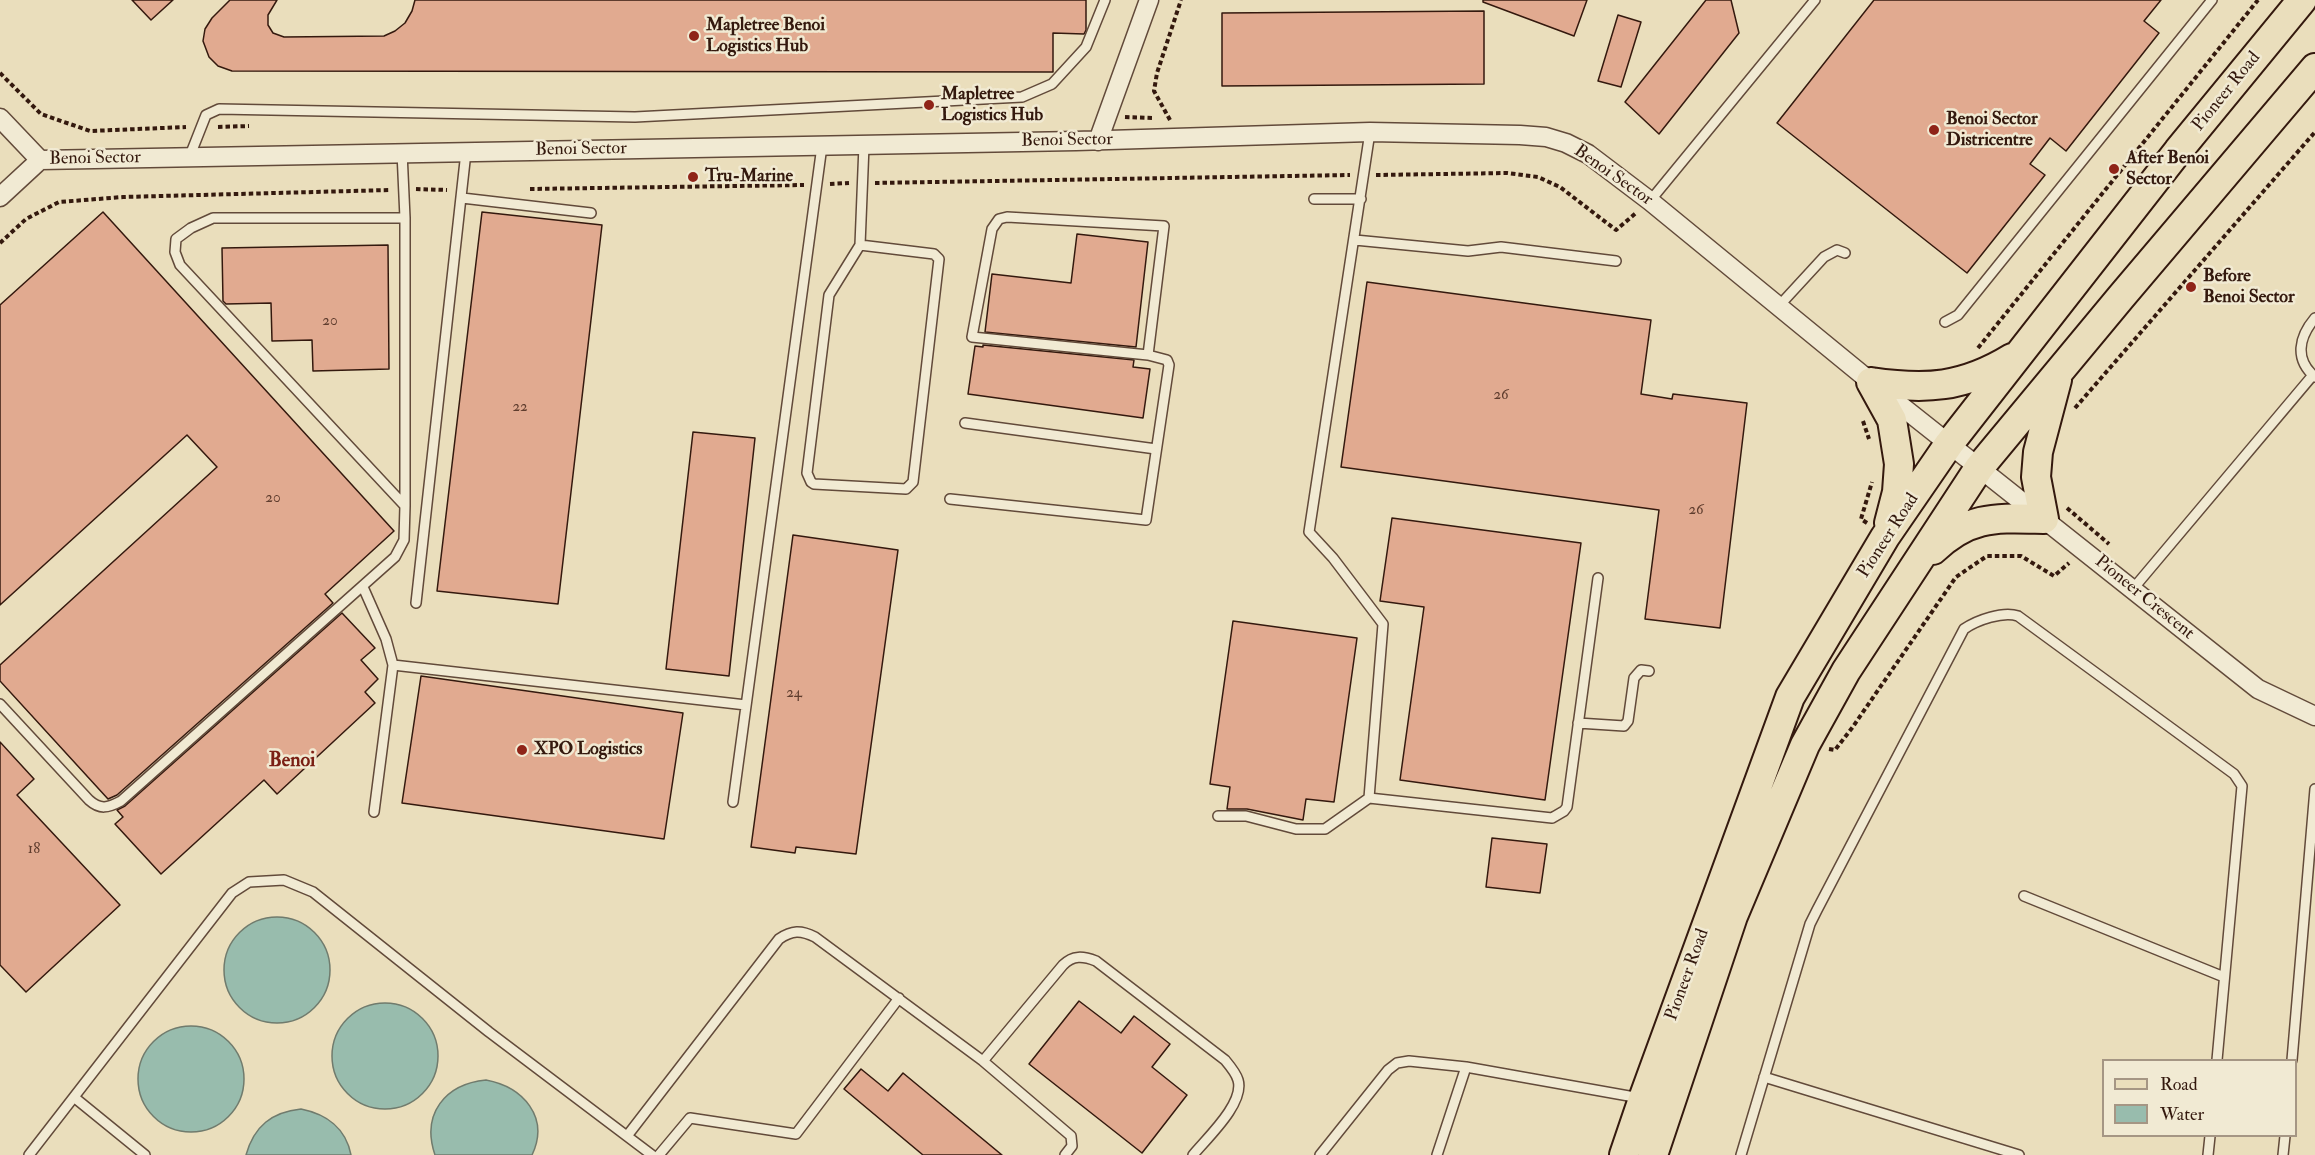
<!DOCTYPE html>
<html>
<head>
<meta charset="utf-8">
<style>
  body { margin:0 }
  #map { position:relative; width:2315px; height:1155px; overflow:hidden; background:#eadebc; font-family:"IM FELL Double Pica",serif }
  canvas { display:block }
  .legend { position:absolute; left:2102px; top:1059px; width:195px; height:78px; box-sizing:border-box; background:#f1ead3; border:2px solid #a59684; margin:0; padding:8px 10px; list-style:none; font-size:18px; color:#34190e }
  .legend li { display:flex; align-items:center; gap:12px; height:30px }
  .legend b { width:30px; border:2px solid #a59684 }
</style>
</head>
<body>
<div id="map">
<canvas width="2315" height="1155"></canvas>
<ul class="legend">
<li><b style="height:8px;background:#eadebc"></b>Road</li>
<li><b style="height:16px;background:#98bcad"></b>Water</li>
</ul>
</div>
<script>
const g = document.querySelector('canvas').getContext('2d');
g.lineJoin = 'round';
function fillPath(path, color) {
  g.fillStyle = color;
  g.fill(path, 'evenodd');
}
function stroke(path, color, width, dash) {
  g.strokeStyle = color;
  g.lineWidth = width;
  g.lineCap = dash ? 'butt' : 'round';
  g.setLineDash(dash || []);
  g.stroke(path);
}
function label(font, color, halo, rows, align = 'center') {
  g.font = font + ' "IM FELL Double Pica",serif';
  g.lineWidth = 5;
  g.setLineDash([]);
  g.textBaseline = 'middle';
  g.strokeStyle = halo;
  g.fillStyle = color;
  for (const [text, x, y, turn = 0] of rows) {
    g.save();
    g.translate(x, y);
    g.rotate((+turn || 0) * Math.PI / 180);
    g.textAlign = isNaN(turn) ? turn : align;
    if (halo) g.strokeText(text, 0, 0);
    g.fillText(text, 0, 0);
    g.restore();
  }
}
const water = new Path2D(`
  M224 970a53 53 0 1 1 106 0a53 53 0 1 1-106 0Z
  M332 1056a53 53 0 1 1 106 0a53 53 0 1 1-106 0Z
  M138 1079a53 53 0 1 1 106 0a53 53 0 1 1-106 0Z
  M486,1080C523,1087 550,1117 532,1155H435C421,1114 445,1084 486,1080Z
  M301,1109C326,1114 346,1128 351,1155H246C254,1126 272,1112 301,1109Z`);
const building = new Path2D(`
  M132,0H173L151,20Z
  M230,0H277L268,15V25L273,33L284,37L384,36L395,31L405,23L412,11L415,0H1086V30L1084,34L1053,33V72L232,71L218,66L209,57L203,41L205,29L212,18Z
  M1483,0H1587L1574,36L1483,2Z
  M1706,0H1731L1739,33L1659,134L1625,102Z
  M1874,0H2161L2144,21L2159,33L2066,151L2050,138L2030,164L2045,175L1967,273L1777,123Z
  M1484,11V84L1222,86V13Z
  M1618,15L1641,22L1621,87L1598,81Z
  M103,212L394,531L325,594L333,603L117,795L108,799L0,681V665L217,467L187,435L0,605V305Z
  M482,212L602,225L558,604L437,591Z
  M1077,234L1148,242L1136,347L985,332L992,274L1071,283Z
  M388,245L389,369L313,371L312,340L272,341L271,303L226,304L223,301L222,248Z
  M1367,282L1651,320L1641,394L1672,399L1673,394L1747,403L1720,628L1645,619L1659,510L1341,467Z
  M983,345L1134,360L1133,367L1150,369L1143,418L968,394L975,346L983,347Z
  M693,432L755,438L729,676L666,669Z
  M1392,518L1581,543L1545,800L1400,780L1424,607L1380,601Z
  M793,535L898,550L856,854L796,847L795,853L751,847Z
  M342,613L375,648L361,660L378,679L365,692L375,703L277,794L264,780L161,874L115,824L123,817L117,810L125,806Z
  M1233,621L1357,638L1334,802L1306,799L1303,820L1247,809H1227L1230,787L1210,784Z
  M421,676L683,713L664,839L402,803Z
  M0,742L34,779L17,795L120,905L26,992L0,965Z
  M1492,838L1547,844L1540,893L1486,887Z
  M1079,1001L1121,1033L1134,1016L1170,1044L1152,1067L1187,1095L1142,1153L1029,1064Z
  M861,1069L888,1091L903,1073L1002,1155H923L844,1089Z`);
const path = new Path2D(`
  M0,73L41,114L90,131L186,127
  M1016,114L1041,113
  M1125,117L1153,118
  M1170,120L1154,91L1157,73L1181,0
  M218,127L249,126
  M1376,175L1507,173L1538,177L1560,187L1616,230L1636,213
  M875,183L1350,175
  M830,184L849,183
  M416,189L447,190
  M530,189L804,185
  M0,243L26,219L59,202L123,197L390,190
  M1978,348L2258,0
  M2075,408L2315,132
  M1863,421L1869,439
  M2067,508L2109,544
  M1867,523L1861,519L1872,482
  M1829,749L1835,750L1852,728L1956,577L1987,556H2021L2054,576L2069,563`);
const lane = new Path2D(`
  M189,158L206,115L219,109L635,117L1022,97L1052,84L1086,47L1105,0
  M462,198L591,213
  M1314,199H1361
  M1650,201L1815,0
  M405,218H213L191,228L176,239L175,252L180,265L405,506
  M1355,240L1468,251L1501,247L1616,261
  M860,245L934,254L939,259L913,482L906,489L814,484L811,482L807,473L829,295L860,245L864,145
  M1778,307L1824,257L1837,250L1845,253
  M2315,318C2299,337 2294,359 2315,377
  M1945,322L1958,315L2212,0
  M965,423L1156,449
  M950,499L1146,520L1169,365L1167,360L1148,355L972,337L992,229L999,219L1007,217L1164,226L1148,355
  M363,587L386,639L393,665L374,812
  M2132,590L2313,375
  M416,603L466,152
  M393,665L746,705
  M0,704L89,800C100,810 108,808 121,801L395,557L404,540L405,506V218L402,152
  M1578,723L1624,726L1628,721L1634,678L1641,670L1649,671
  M1369,798L1383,624L1333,558L1309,532L1370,132
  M733,802L822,146
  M1218,816H1246L1296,829H1325L1369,798L1552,818L1564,811L1567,807L1598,578
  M2024,896L2224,977
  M2292,1060L2315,789
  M983,1061L1063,965C1073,955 1083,956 1096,961L1225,1060C1230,1066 1236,1073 1238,1080C1245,1103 1207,1138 1193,1155
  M1764,1077L2019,1155
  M75,1098L145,1155
  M627,1136L779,939C792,930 801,930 815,937L983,1061L1071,1136L1072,1146L1065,1155
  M29,1155L232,893L249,882L284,880L313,892L489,1032L652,1155
  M659,1155L690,1118L796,1134L899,998
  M1320,1155L1388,1070L1397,1063L1409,1061L1466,1067L1640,1098
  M1437,1155L1466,1067
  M1741,1155L1810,924L1817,910L1964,629C1977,620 2003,611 2018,616L2234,774L2242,786L2217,1060
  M2208,1155L2210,1136
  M2283,1155L2285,1136`);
const street = new Path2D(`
  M0,118L40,160
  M1098,141L1149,0
  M0,197L40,160L1076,141L1370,132L1520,135L1546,137L1566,143L1588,154L1650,201L1871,382L2258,689L2315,716`);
const primary = new Path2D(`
  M1871,382C1926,390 1963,388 2012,358
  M1871,382L1892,420L1899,464L1897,492L1889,523
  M1933,550C1970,515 1996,518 2044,519L2036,477L2038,452L2057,380
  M1624,1155L1643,1099L1790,697L1885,537L1949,444L2178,151L2302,0
  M1653,1155L1733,916L1805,745L1846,671L1979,468L2121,297L2315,68`);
const markers = [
  [694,36,6,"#8f2418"],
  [929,105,6,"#8f2418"],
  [1934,130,6,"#8f2418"],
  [2114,169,6,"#8f2418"],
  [693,177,6,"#8f2418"],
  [2191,287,6,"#8f2418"],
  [522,750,6,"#8f2418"]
];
const numberNames = [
  ["20",330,322],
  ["26",1501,396],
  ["22",520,408],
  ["20",273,499],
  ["26",1696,511],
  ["24",794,694],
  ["18",34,850]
];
const poiNames = [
  ["Mapletree Benoi",706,26],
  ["Logistics Hub",706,47],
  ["Mapletree",941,95],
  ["Logistics Hub",941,116],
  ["Benoi Sector",1946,120],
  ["Districentre",1946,141],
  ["After Benoi",2126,159],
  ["Sector",2126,180],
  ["Tru-Marine",705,177],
  ["Before",2203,277],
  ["Benoi Sector",2203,298],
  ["XPO Logistics",534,750]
];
const streetNames = [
  ["Pioneer Road",2227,92,-51],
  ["Benoi Sector",1067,141,-1],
  ["Benoi Sector",581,150,-1],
  ["Benoi Sector",95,159,-1],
  ["Benoi Sector",1613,176,35],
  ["Pioneer Road",1889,536,-57],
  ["Pioneer Crescent",2144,598,39],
  ["Pioneer Road",1688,975,-70]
];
const neighbourhoodNames = [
  ["Benoi",292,762]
];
fillPath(water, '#98bcad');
stroke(water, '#707b6d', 1.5);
fillPath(building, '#e1aa90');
stroke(building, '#34190e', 1.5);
stroke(lane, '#624a3a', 12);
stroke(street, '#624a3a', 21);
stroke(primary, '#34190e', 32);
stroke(path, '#34190e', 4, [4.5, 3]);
stroke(lane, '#f1ead3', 9);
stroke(street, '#f1ead3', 18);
stroke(primary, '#eadebc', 28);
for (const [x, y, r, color] of markers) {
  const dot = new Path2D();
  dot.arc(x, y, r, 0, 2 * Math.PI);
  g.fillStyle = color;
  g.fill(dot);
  stroke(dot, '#f1ead3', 2);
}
label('15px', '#5f3d2e', null, numberNames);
label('bold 18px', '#34190e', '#f1ead3', poiNames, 'left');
label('18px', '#34190e', '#f1ead3', streetNames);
label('bold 20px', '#7a1f14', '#f1ead3', neighbourhoodNames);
</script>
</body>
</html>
